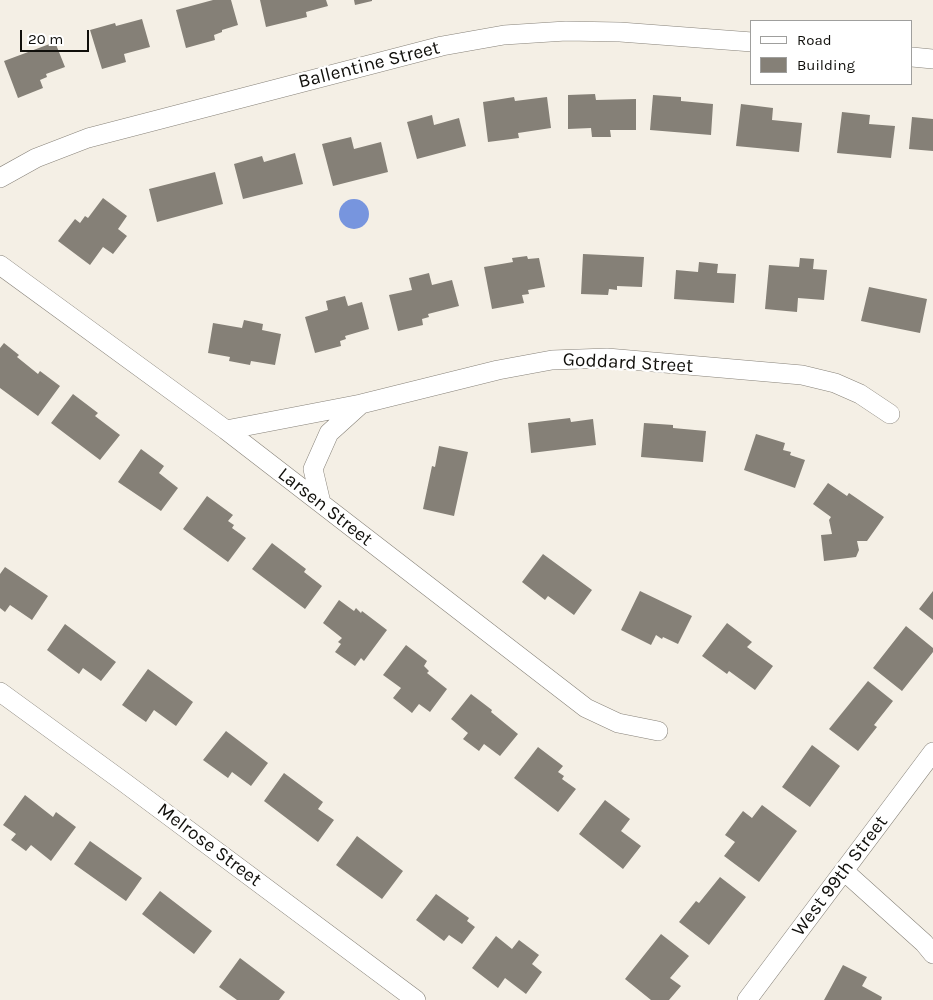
<!DOCTYPE html>
<html>
<head>
<meta charset="utf-8">
<style>
  body { margin:0 }
  #map { position:relative; width:933px; height:1000px; overflow:hidden; background:#f4efe5; font-family:Karla,sans-serif }
  canvas { display:block }
  .legend { position:absolute; left:750px; top:20px; width:162px; height:65px; box-sizing:border-box; background:#fff; border:1px solid #9f9f9d; margin:0; padding:6px 9px; list-style:none; font-size:15px; color:#100f0b }
  .legend li { display:flex; align-items:center; gap:10px; height:25px }
  .legend b { width:25px; border:1px solid #9f9f9d }
  .scale { position:absolute; left:20px; top:30px; width:69px; height:22px; box-sizing:border-box; border:2px solid #100f0b; border-top:0; padding-left:6px; font-size:15px; line-height:18px; white-space:nowrap; color:#100f0b; -webkit-text-stroke:4px #fff; paint-order:stroke }
</style>
</head>
<body>
<div id="map">
<canvas width="933" height="1000"></canvas>
<ul class="legend">
<li><b style="height:6px;background:#fff"></b>Road</li>
<li><b style="height:14px;background:#858077"></b>Building</li>
</ul>
<div class="scale">20 m</div>
</div>
<script>
const g = document.querySelector('canvas').getContext('2d');
g.lineJoin = 'round';
function fillPath(path, color) {
  g.fillStyle = color;
  g.fill(path, 'evenodd');
}
function stroke(path, color, width, dash) {
  g.strokeStyle = color;
  g.lineWidth = width;
  g.lineCap = dash ? 'butt' : 'round';
  g.setLineDash(dash || []);
  g.stroke(path);
}
function label(font, color, halo, rows, align = 'center') {
  g.font = font + ' Karla,sans-serif';
  g.lineWidth = 5;
  g.setLineDash([]);
  g.textBaseline = 'middle';
  g.strokeStyle = halo;
  g.fillStyle = color;
  for (const [text, x, y, turn = 0] of rows) {
    g.save();
    g.translate(x, y);
    g.rotate((+turn || 0) * Math.PI / 180);
    g.textAlign = isNaN(turn) ? turn : align;
    if (halo) g.strokeText(text, 0, 0);
    g.fillText(text, 0, 0);
    g.restore();
  }
}
const water = new Path2D(`
  M339 214a15 15 0 1 1 30 0a15 15 0 1 1-30 0Z`);
const building = new Path2D(`
  M213,0H231L238,25L222,30V32L214,35L215,40L186,48L176,10Z
  M260,0H326L328,6L306,12L307,17L266,27Z
  M354,0H372V1L355,5Z
  M142,19L150,47L124,54L126,62L102,69L90,30L115,23L116,26Z
  M55,42L65,67L46,74L47,77L40,80L43,88L18,98L4,61Z
  M595,94L596,100L636,99V130H610L611,137H592L591,128L568,129V95Z
  M653,95L681,97V101L713,104L711,135L650,130Z
  M514,97L515,101L547,97L551,128L518,133L519,138L488,142L483,102Z
  M741,104L773,108L772,120L802,123L799,152L736,146Z
  M842,112L870,115L869,124L895,126L891,158L837,153Z
  M432,115L434,125L459,118L466,146L417,159L407,122Z
  M912,117L933,119V151L909,149Z
  M351,137L354,149L381,142L388,172L333,186L322,144Z
  M295,153L303,184L243,199L234,164L262,156L264,162Z
  M215,172L223,204L157,222L149,189Z
  M103,198L127,216L118,229L127,236L113,254L103,247L90,265L58,241L75,219L80,223L85,216L88,218Z
  M583,254L644,257L642,287L617,286V290L609,289L608,295L581,294Z
  M527,256L528,259L539,258L545,287L528,290L529,294L522,295L524,303L492,309L484,267L513,262L512,258Z
  M800,258L814,259L813,269L827,270L824,300L798,298L797,312L765,309L769,265L799,267Z
  M699,262L718,264L717,273L736,274L734,303L674,299L676,270L698,272Z
  M429,273L432,285L452,280L459,306L428,314L429,317L422,319L423,325L398,331L389,295L412,290L409,278Z
  M869,287L927,299L920,333L861,321Z
  M345,296L348,306L362,302L369,329L345,336L346,339L340,341L341,346L315,353L305,317L328,310L326,301Z
  M244,320L263,324L262,330L281,334L275,365L251,361L250,365L229,361L230,357L208,353L213,323L242,328Z
  M4,343L19,355L17,357L38,374L40,371L60,386L38,416L0,388V348Z
  M73,394L98,413L95,416L120,435L100,460L51,423Z
  M570,418L571,422L593,419L596,445L531,453L528,423Z
  M644,423L673,425V428L706,431L703,462L641,457Z
  M756,434L785,443L783,450L791,452L790,455L805,460L795,488L744,470Z
  M439,446L468,452L454,516L423,509L432,466L435,467Z
  M141,449L164,466L159,473L178,488L161,511L118,482Z
  M828,483L847,496L849,493L884,517L867,541H857L859,550L856,557L824,561L821,535L832,534L829,520L831,517L813,504Z
  M207,496L233,515L228,521L234,525L232,528L246,538L228,562L183,529Z
  M272,543L306,569L304,572L322,586L305,609L252,569Z
  M543,554L592,590L574,615L548,596L545,600L522,582Z
  M5,567L48,596L32,620L10,605L5,612L0,608V574Z
  M640,591L692,616L678,644L663,637L662,639L656,635L651,645L621,630Z
  M933,591V620L919,609Z
  M339,600L354,611L356,608L361,613L362,611L387,630L364,661L361,658L355,666L335,652L341,644L338,642L342,638L323,623Z
  M727,623L752,642L747,647L773,666L755,690L729,671L727,674L702,656Z
  M65,624L116,662L101,681L83,668L79,674L47,650Z
  M906,626L933,648V652L902,691L873,668Z
  M406,645L427,661L424,666L429,671L427,673L447,689L430,712L419,704L412,713L393,698L401,688L383,675Z
  M148,669L193,702L176,726L154,710L146,722L122,705Z
  M868,681L893,701L874,725L877,727L858,751L829,729Z
  M471,694L492,710L491,712L518,734L500,756L484,744L479,751L463,739L468,733L451,719Z
  M226,731L268,763L251,786L232,772L228,778L203,760Z
  M812,745L840,766L810,807L782,787Z
  M538,747L563,766L558,772L564,776L562,779L576,789L558,812L514,778Z
  M284,773L323,802L318,809L334,820L318,842L264,801Z
  M25,795L53,817L56,812L76,827L51,861L31,845L26,851L11,840L16,834L3,825Z
  M605,800L630,819L621,831L641,846L623,869L579,834Z
  M762,805L797,831L759,882L724,856L735,842L725,835L743,811L752,818Z
  M357,836L403,871L382,899L336,865Z
  M90,841L142,878L126,901L74,864Z
  M720,877L746,897L709,945L679,922L696,901L699,903Z
  M160,891L212,931L194,954L142,914Z
  M436,894L469,918L467,921L475,927L462,944L449,935L444,941L416,920Z
  M661,934L689,956L670,978L681,986L669,1000H651L625,979Z
  M496,936L512,949L519,940L539,955L532,964L542,972L526,994L505,978L498,988L472,968Z
  M240,958L285,992L279,1000H237L219,987Z
  M843,965L867,977L862,986L882,997L881,1000H824Z`);
const street = new Path2D(`
  M912,57L933,59
  M0,178L36,158L88,138L442,46L504,35L566,31L620,32L752,42
  M0,265L226,430L586,708L618,723L658,731
  M226,430L361,404L498,370L552,360L607,358L802,375L835,383L860,394L890,414
  M321,503L313,469L329,433L360,405
  M0,692L125,783L416,1000
  M844,871L924,943L933,954
  M747,1000L933,752`);
const streetNames = [
  ["Ballentine Street",369,65,-14],
  ["Goddard Street",628,363,3],
  ["Larsen Street",325,507,38],
  ["Melrose Street",209,845,37],
  ["West 99th Street",840,876,-53]
];
fillPath(water, '#7795de');
fillPath(building, '#858077');
stroke(street, '#878279', 20);
stroke(street, '#fff', 19);
label('19px', '#100f0b', '#fff', streetNames);
</script>
</body>
</html>
